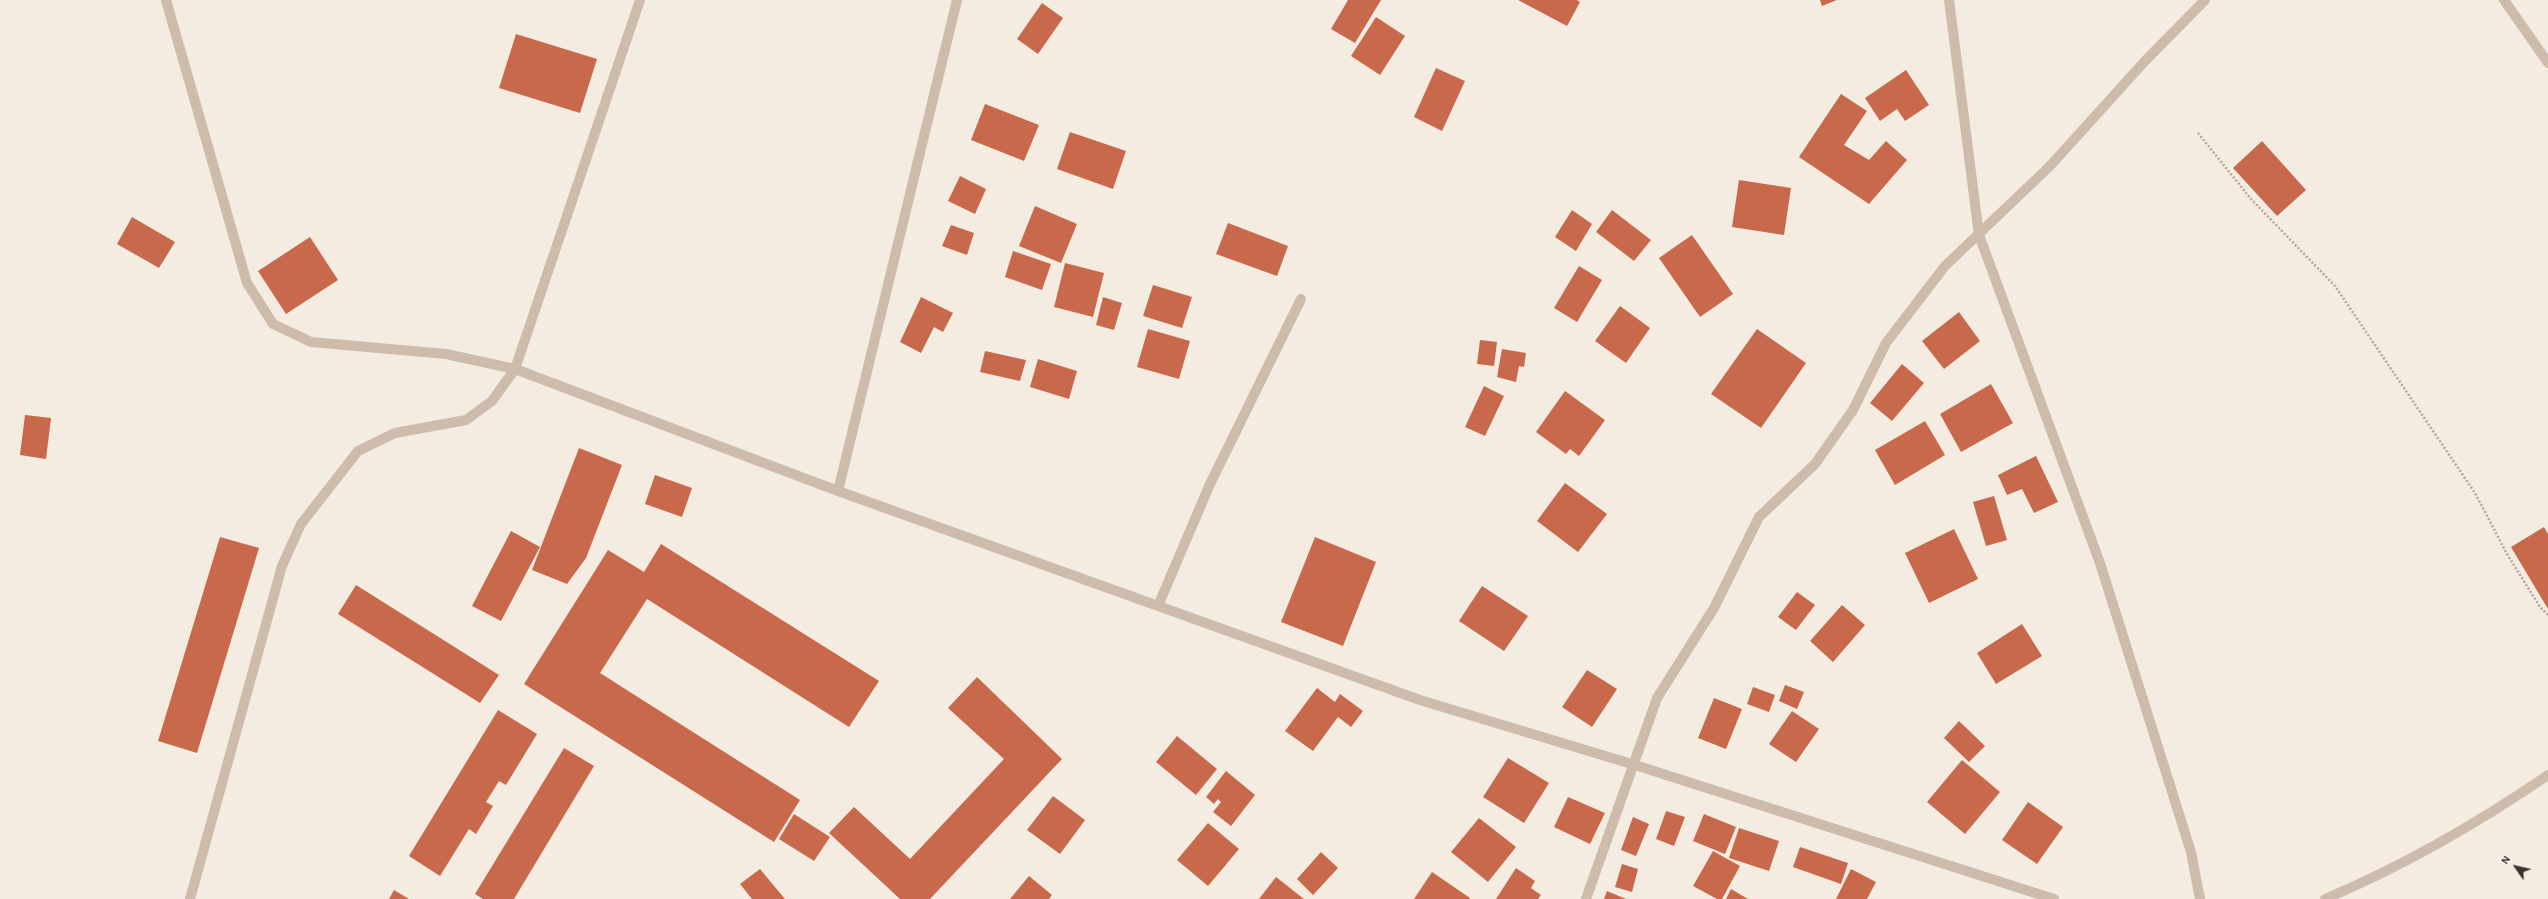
<!DOCTYPE html>
<html>
<head>
<meta charset="utf-8">
<style>
  body { margin:0 }
  #map { position:relative; width:2548px; height:899px; overflow:hidden; background:#f4ebe1; font-family:"Alegreya Sans",sans-serif }
  canvas { display:block }
  .north { position:absolute; left:2496px; top:847px; width:40px; height:40px; -webkit-text-stroke:3px #fbf5ee; paint-order:stroke; rotate:304deg; font-size:11px; font-weight:700; line-height:16px; text-align:center; color:#3b302b }
  .north::after { content:''; display:block; margin:auto; width:14px; height:18px; background:#3b302b; clip-path:polygon(50% 0,100% 100%,50% 72%,0 100%) }
</style>
</head>
<body>
<div id="map">
<canvas width="2548" height="899"></canvas>
<div class="north">N</div>
</div>
<script>
const g = document.querySelector('canvas').getContext('2d');
g.lineJoin = 'round';
function fillPath(path, color) {
  g.fillStyle = color;
  g.fill(path, 'evenodd');
}
function stroke(path, color, width, dash) {
  g.strokeStyle = color;
  g.lineWidth = width;
  g.lineCap = dash ? 'butt' : 'round';
  g.setLineDash(dash || []);
  g.stroke(path);
}
const building = new Path2D(`
  M1348,0H1381L1355,43L1331,29Z
  M1518,0H1577L1580,2L1567,26Z
  M1820,0H1837L1822,6Z
  M1042,3L1063,18L1038,54L1017,39Z
  M1376,17L1405,36L1380,75L1351,56Z
  M516,34L597,59L580,113L499,88Z
  M1436,68L1465,81L1442,131L1414,117Z
  M1906,70L1929,105L1905,121L1897,109L1880,121L1865,98Z
  M1841,94L1867,111L1844,145L1869,160L1886,141L1907,160L1869,204L1799,157Z
  M985,104L1039,125L1024,161L971,140Z
  M1070,132L1126,151L1113,189L1057,169Z
  M2262,141L2306,190L2277,216L2233,168Z
  M960,176L986,189L975,214L948,201Z
  M1739,180L1791,188L1784,235L1732,227Z
  M1035,206L1077,224L1061,263L1019,246Z
  M1572,210L1592,224L1576,251L1555,237Z
  M1612,210L1651,240L1634,261L1596,232Z
  M132,217L175,242L159,268L117,244Z
  M1228,223L1288,246L1277,276L1216,254Z
  M951,225L974,233L967,255L942,246Z
  M1692,235L1733,294L1700,317L1659,258Z
  M310,237L338,280L286,314L258,271Z
  M1013,251L1051,264L1042,290L1005,277Z
  M1065,263L1104,273L1093,317L1054,307Z
  M1579,266L1602,280L1577,322L1554,308Z
  M1153,285L1192,297L1182,328L1143,316Z
  M921,297L953,313L943,332L934,327L921,353L900,342Z
  M1103,297L1122,303L1114,330L1096,325Z
  M1620,306L1650,328L1626,363L1595,341Z
  M1959,312L1980,341L1944,369L1922,341Z
  M1148,329L1190,341L1179,379L1137,367Z
  M1757,329L1806,363L1761,428L1711,394Z
  M1480,340L1497,342L1494,366L1477,364Z
  M1502,349L1526,353L1524,367L1519,366L1516,382L1497,377Z
  M985,351L1026,360L1020,381L980,372Z
  M1038,359L1077,371L1069,399L1030,387Z
  M1902,364L1924,383L1892,421L1870,403Z
  M1991,384L2013,423L1961,452L1940,414Z
  M1484,386L1504,396L1485,436L1465,427Z
  M1565,391L1605,420L1579,456L1570,449L1566,454L1536,432Z
  M25,415L51,418L46,459L20,455Z
  M1925,421L1945,455L1895,485L1875,450Z
  M579,448L622,465L586,558L567,584L532,570Z
  M2036,456L2058,502L2034,513L2022,489L2007,495L1998,475Z
  M655,475L692,488L682,517L645,504Z
  M1565,483L1607,514L1578,552L1537,521Z
  M1994,496L2007,540L1986,546L1973,502Z
  M2544,527L2548,534V609L2511,547Z
  M1954,529L1978,579L1929,603L1905,553Z
  M511,531L540,547L501,621L472,606Z
  M220,537L259,548L197,753L158,741Z
  M1315,537L1376,562L1343,646L1281,622Z
  M661,544L879,681L849,727L647,599L600,673L800,800L774,842L524,684L608,550L644,572Z
  M356,585L499,675L480,703L338,614Z
  M1482,586L1528,616L1504,651L1459,621Z
  M1797,592L1815,605L1796,630L1778,617Z
  M1842,605L1865,625L1833,662L1810,641Z
  M2022,624L2042,656L1996,684L1977,653Z
  M1587,670L1617,689L1592,727L1562,707Z
  M977,677L1062,759L930,899H900L829,833L854,807L910,859L1004,759L948,708Z
  M1785,685L1804,692L1797,709L1779,701Z
  M1753,687L1775,695L1769,712L1747,704Z
  M1317,688L1335,702L1340,694L1363,711L1351,727L1338,717L1313,751L1285,731Z
  M1714,698L1742,709L1726,749L1698,738Z
  M498,710L537,734L506,785L499,781L486,802L493,806L476,834L469,829L440,876L409,856Z
  M1792,711L1819,729L1796,762L1769,744Z
  M1959,721L1985,746L1969,762L1944,738Z
  M1177,736L1217,769L1196,795L1156,762Z
  M564,748L594,766L514,899H483L475,894Z
  M1508,758L1549,783L1524,823L1483,797Z
  M1962,760L2000,792L1965,834L1927,802Z
  M1226,771L1255,795L1231,826L1213,812L1221,802L1218,799L1214,804L1206,797Z
  M1053,796L1085,820L1060,854L1027,830Z
  M1568,797L1605,813L1590,844L1554,827Z
  M2028,802L2063,827L2037,864L2002,840Z
  M1666,811L1685,817L1674,846L1656,839Z
  M794,814L830,837L814,861L779,839Z
  M1704,814L1736,827L1725,854L1693,841Z
  M1633,817L1649,824L1636,856L1621,850Z
  M1479,818L1516,847L1488,882L1451,852Z
  M1208,823L1239,849L1208,886L1177,860Z
  M1739,828L1779,841L1769,871L1729,858Z
  M1800,847L1848,863L1841,884L1793,867Z
  M1713,851L1740,866L1722,899H1717L1693,886Z
  M1321,852L1338,868L1313,895L1297,879Z
  M1622,864L1638,869L1632,892L1615,887Z
  M1516,868L1535,881L1531,888L1541,895L1538,899H1496Z
  M760,869L785,899H752L740,884Z
  M1851,869L1876,882L1867,899H1836Z
  M1432,872L1470,898L1469,899H1414Z
  M1029,876L1052,895L1049,899H1010Z
  M1276,877L1304,899H1259Z
  M1731,889L1748,899H1726Z
  M394,890L409,899H389Z
  M1607,891L1626,899H1604Z`);
const path = new Path2D(`
  M2198,133L2251,199L2335,286L2475,493L2507,554L2540,607L2548,615`);
const minor = new Path2D(`
  M166,0L247,283L273,324L311,342L446,354L515,369L838,491L1420,700L1635,765L2054,899
  M1949,0L1979,235L2100,563L2191,852L2200,899
  M2504,0L2548,63
  M838,491L957,0
  M1158,606L1210,484L1301,299
  M190,899L282,566L301,524L358,451L395,433L466,420L492,401L515,369L640,0
  M1586,899L1657,698L1714,608L1759,517L1815,464L1853,410L1886,343L1945,266L2050,166L2145,61L2205,0
  M2325,899C2403,866 2478,823 2548,775`);
fillPath(building, '#c8694b');
stroke(path, '#b9a596', 2.5, [2, 2]);
stroke(minor, '#cdbbac', 10);
</script>
</body>
</html>
